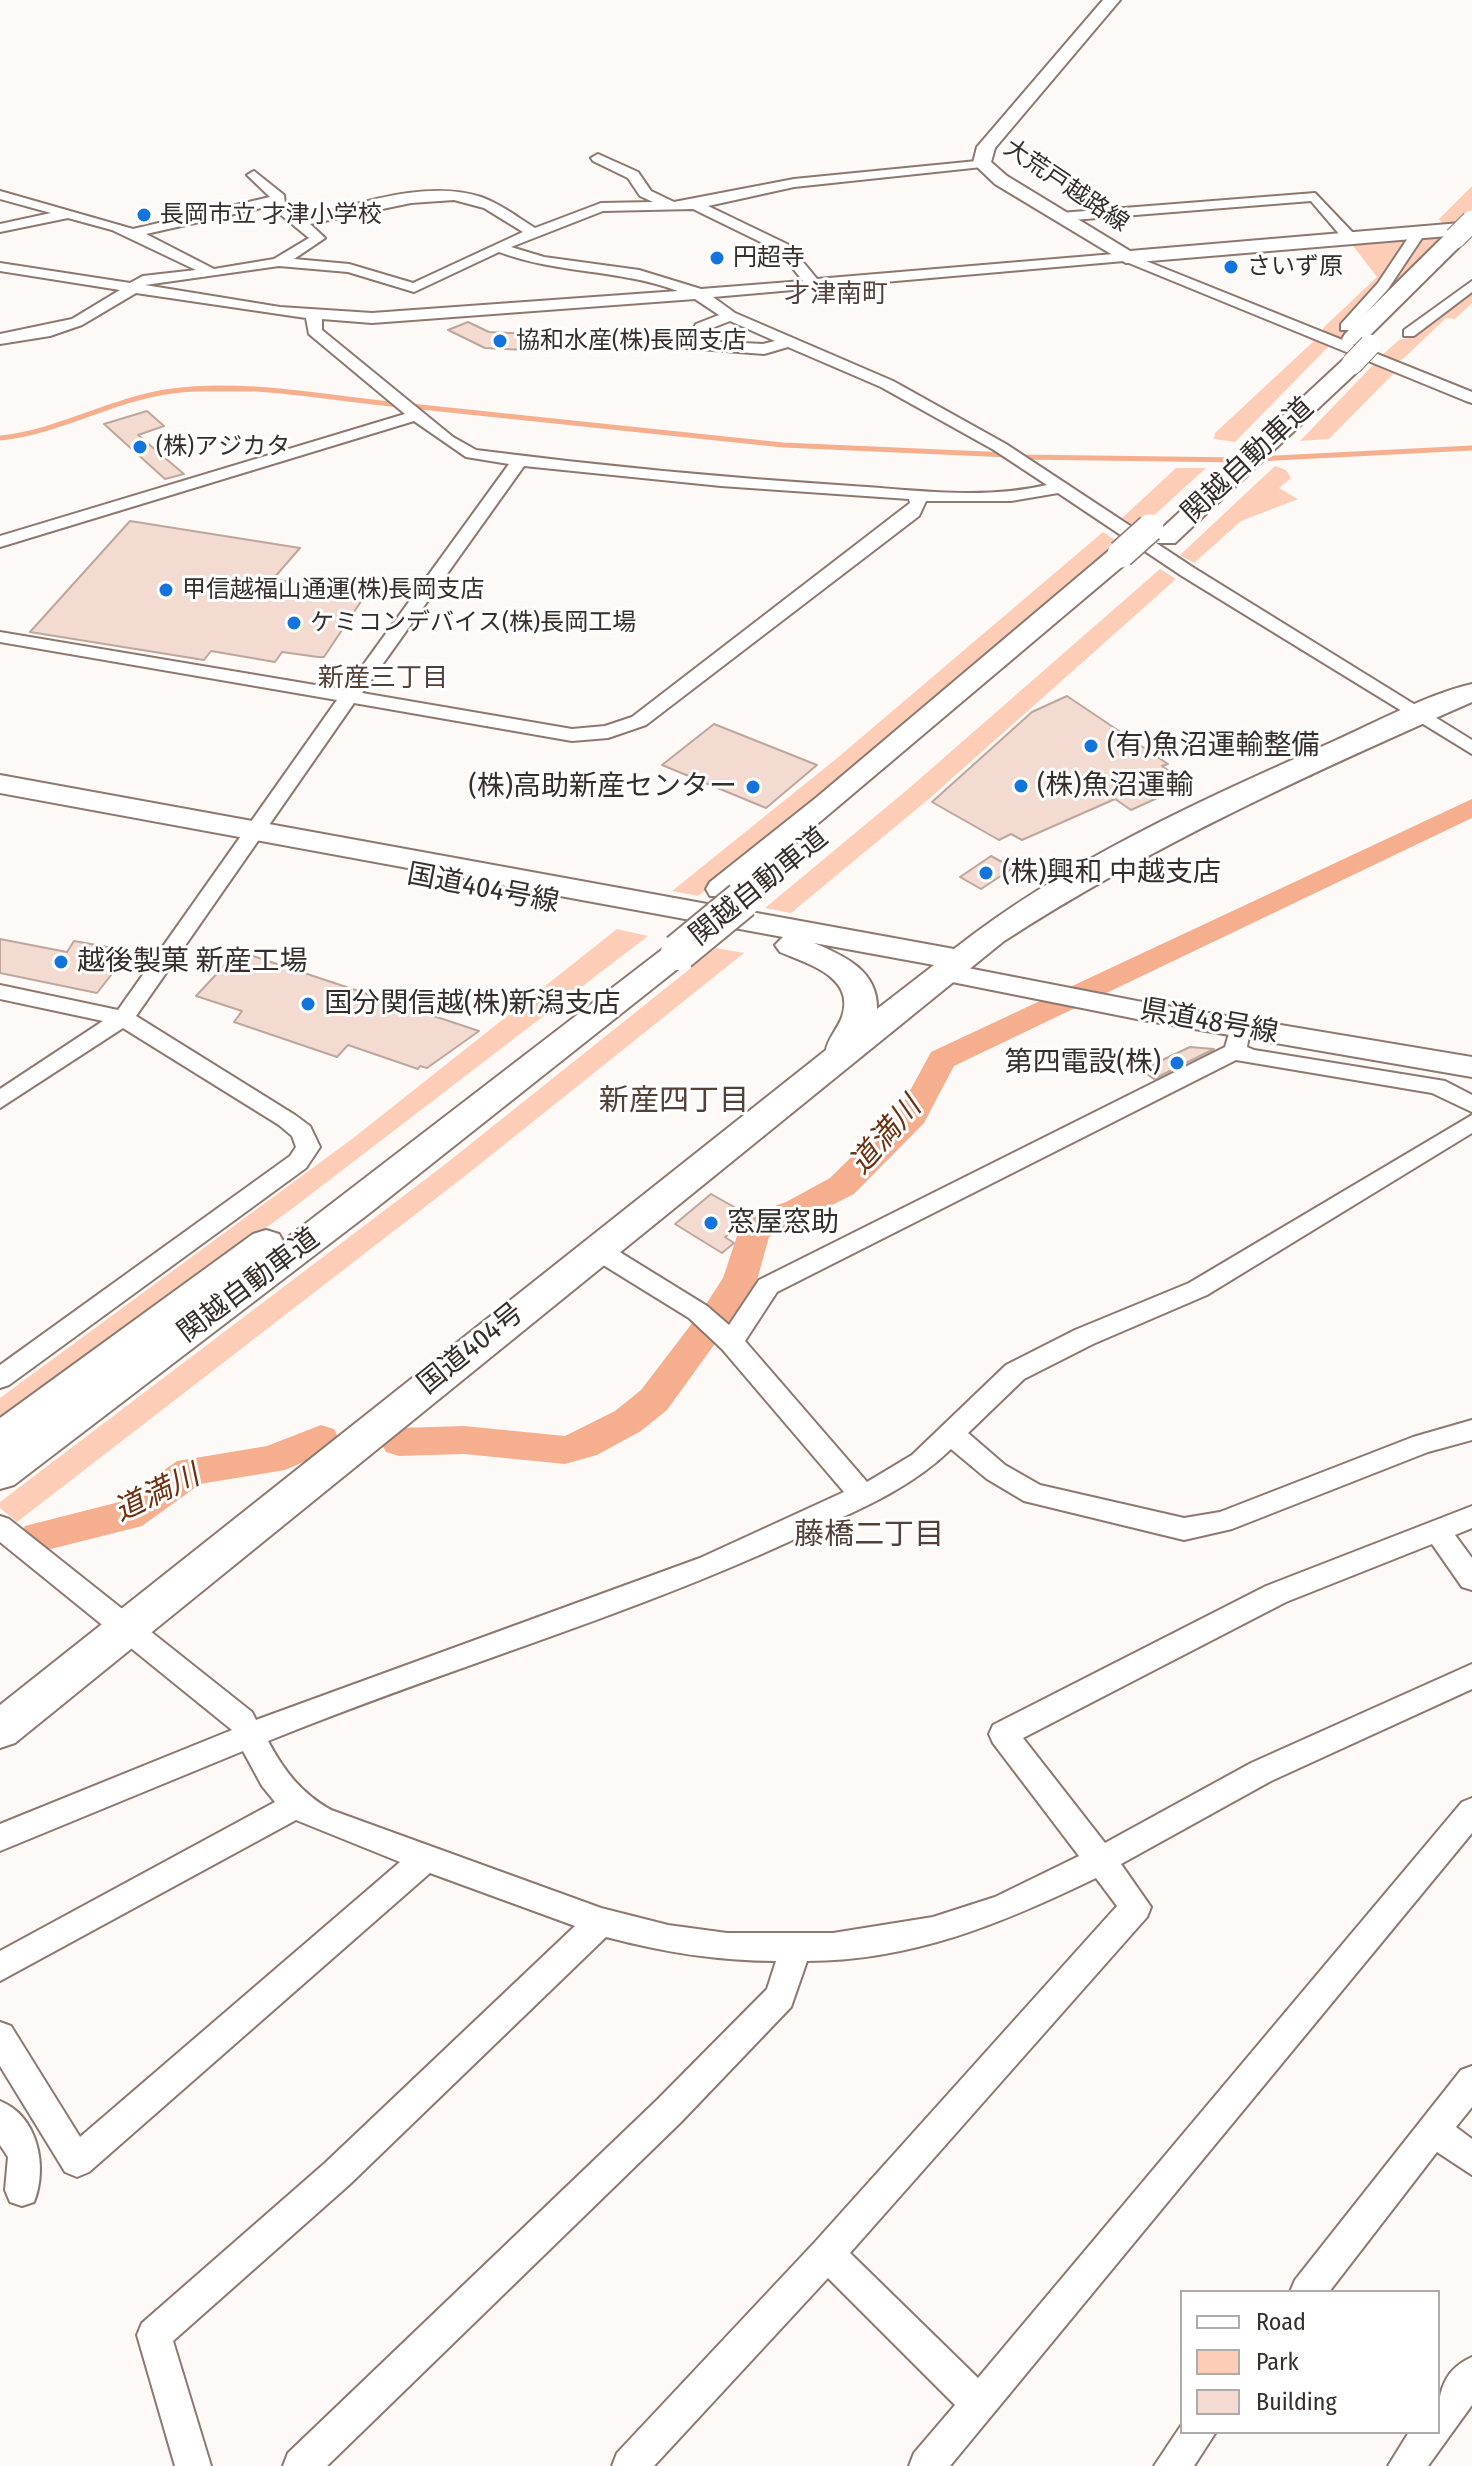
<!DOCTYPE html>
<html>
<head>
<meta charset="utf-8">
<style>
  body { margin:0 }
  #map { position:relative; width:1472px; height:2466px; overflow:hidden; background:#fdf9f7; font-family:"Fira Sans Condensed",sans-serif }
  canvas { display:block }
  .legend { position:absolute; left:1180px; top:2290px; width:260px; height:144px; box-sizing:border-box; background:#fff; border:2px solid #afabaa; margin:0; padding:10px 14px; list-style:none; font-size:24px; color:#362e2a }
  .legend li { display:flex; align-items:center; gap:16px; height:40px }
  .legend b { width:40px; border:2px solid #afabaa }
</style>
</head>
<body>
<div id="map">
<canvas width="1472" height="2466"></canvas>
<ul class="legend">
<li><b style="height:10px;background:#fff"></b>Road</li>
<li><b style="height:22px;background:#fecdb7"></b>Park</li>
<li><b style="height:22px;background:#f3dbd1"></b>Building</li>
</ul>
</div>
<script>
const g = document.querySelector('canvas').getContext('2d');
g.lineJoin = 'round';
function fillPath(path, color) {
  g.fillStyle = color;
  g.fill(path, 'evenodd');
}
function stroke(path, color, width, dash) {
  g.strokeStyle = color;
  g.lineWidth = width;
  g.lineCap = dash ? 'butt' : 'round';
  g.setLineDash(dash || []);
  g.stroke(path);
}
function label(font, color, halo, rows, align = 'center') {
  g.font = font + ' "Fira Sans Condensed","Noto Sans JP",sans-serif';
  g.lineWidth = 6;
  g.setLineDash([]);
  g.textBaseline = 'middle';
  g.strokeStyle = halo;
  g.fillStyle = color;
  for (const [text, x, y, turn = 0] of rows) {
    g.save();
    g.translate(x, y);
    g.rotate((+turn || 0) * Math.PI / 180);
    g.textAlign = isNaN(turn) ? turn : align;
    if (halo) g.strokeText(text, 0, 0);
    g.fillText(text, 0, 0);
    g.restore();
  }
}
const green = new Path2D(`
  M1472,186V213L1461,226L1445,227L1439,219Z
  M1405,237L1407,242L1352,328L1339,340L1324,333L1323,328L1377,277L1350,242Z
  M1448,237L1374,310L1422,239Z
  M1472,292V303L1455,319L1446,318L1403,359L1394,363L1380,357L1399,340L1409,338Z
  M1316,339L1331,344L1235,442L1214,439L1215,433Z
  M1375,363L1395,372L1329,439L1300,441Z
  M1275,466L1286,470L1291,478L1279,488L1298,499L1241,521L1194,563L1180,555Z
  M1176,468H1206L1139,529L1122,518Z
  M1103,532L1121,544L857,767L698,896L672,891L836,759Z
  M1160,569L1176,579L930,798L791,913L765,908L907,790Z
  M617,929L648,936L293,1208L0,1422V1398L352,1139Z
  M716,948L744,953L465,1176L17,1522L0,1508V1502L443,1166Z`);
const streamFar1 = new Path2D(`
  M184,390H252`);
const stream = new Path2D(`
  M411,406L783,445L1009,455
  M0,438C60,432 112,399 172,391C246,381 325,398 399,405
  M1020,457L1241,460
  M1256,459L1472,448`);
const river = new Path2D(`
  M1472,799V818L954,1066L924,1123L854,1194L769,1237L757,1280L727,1327L667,1410L641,1431L597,1455L565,1464L464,1454L399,1456L386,1452L381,1442L386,1432L399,1428L464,1426L565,1436L615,1411L641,1390L703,1309L723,1278L741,1224L752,1214L786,1202L830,1178L900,1109L931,1052Z
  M321,1425L334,1429L339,1439L334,1449L285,1470L200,1484L142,1526L39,1552L25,1548L20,1537L25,1526L119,1502L177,1461L267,1446Z`);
const building = new Path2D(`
  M468,322L489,332L532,334L525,350L485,348L448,330Z
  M147,411L164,426L138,435L184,474L165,479L104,424Z
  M130,521L300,548L273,579L366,594L324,657H318L282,652L275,662L211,651L204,660L30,632Z
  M1067,696L1168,764L1162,766L1188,784L1131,810L1115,799L1022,840L1011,834L999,840L932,802L1032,712Z
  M714,724L817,765L766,808L662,765Z
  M991,856L1013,868L981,889L960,877Z
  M0,939L67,952L74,941L130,951L97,993L0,973Z
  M238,951L479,1031L427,1068L420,1066L418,1069L348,1045L337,1057L234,1022L242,1011L196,996Z
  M1190,1047L1214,1049L1154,1079L1141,1070Z
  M711,1194L752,1217L725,1237L734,1243L722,1253L675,1224Z`);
const minor = new Path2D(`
  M598,154L638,172L651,191L674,202L794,179L987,160L989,163L982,167L794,187L708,206L789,245L817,279L1126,253L1472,392V403L1466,401L1124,261L713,297L735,313L893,381L1006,444L1194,568L1472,740V754L1182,576L1058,493L1011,501H926L919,516L646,725L608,738L572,741L354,703L136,1016L295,1115L310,1126L320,1147L306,1168L9,1385L0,1388V1365L290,1156L296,1147L292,1136L279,1125L123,1028L0,1108V1089L103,1021L0,999V985L118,1010L337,700L0,642V632L345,690L509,464L466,457L414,421L0,547V536L405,414L309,334L306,318L136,293L82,325L50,336L0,344V334L72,319L120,290L0,271V263L130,283L143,276L196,270L112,230L68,218L0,232V224L51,213L0,199V191L133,229L270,197L247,175L254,171L284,195L285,204L302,218C357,205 425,179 481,197C501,204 517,217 535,228L601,203L653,202L640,196L628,178L593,161L591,158ZM454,200L484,208L523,232L413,283L349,264L294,259L325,238L310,224L411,203ZM270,206L309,238L274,259L214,269L146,234ZM693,209L779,251L803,281L701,289L639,270L544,257L511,247L603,211ZM499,252C557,274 620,269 678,291L372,313L280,307L145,285L279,266L348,272L414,292ZM695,299L719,315L696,324L684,345L687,348L764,354L788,347L881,387L994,450L1047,485C983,500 916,490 852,486C726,478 600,466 476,450L453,437L322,330V319L372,323ZM730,321L775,341L763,344L702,341L707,330ZM524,466L721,486L909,499L910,503L632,717L605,726L572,729L362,693Z
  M1315,193L1355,235V241H1345L1311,201L1060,221L1053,217L1060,213Z
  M1414,229L1426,232L1388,289L1351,330H1341V324L1378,283Z
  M1472,281V292L1414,336H1404V330Z
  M1238,1028L1246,1030L1249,1035L1247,1047L1254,1050L1445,1081L1472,1095V1112L1432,1093L1236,1060L777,1292L745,1341L867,1482L912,1455L1006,1365L1075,1330L1189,1283L1472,1115V1133L1207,1295L1093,1344L1024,1379L968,1433L1005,1465L1040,1485L1184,1518L1220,1512L1413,1437L1472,1420V1440L1428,1452L1232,1529L1184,1540L1024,1501L987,1479L951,1449C907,1492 850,1513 795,1539C624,1618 442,1670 268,1741C284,1771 301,1793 331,1810L601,1908L668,1925L727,1933H833L933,1917L995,1897L1079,1856L993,1743L989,1734L993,1725L1266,1586L1472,1506V1528L1455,1535L1472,1558V1590L1462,1587L1432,1544L1286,1602L1023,1738L1105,1843L1251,1763L1472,1664V1689L1271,1781L1121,1864L1151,1907L1147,1917L850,2253L978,2378L1462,1802L1472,1798V1833L950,2466H909L914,2453L955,2405L828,2278L654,2466H612L617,2453L815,2242L1117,1906L1096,1878C1003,1923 912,1961 807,1961L791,2007L681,2122L327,2466H283L288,2453L657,2100L767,1989L776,1961C717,1961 663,1952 606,1937L349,2185L173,2341L211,2466H175L137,2335L142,2323L325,2163L575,1926L430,1873L89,2172L77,2177L65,2172L0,2066V2022L11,2026L80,2137L400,1862L296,1820L0,1981V1951L275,1802L262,1786L243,1751L0,1851V1824L232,1730L0,1542V1516L9,1519L252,1712L256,1720L700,1558L844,1492L722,1349L689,1318L587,1255L584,1249L587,1243H605L707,1306L729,1325L759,1280L1225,1047L1230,1030Z
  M1472,2066V2107L1456,2127L1472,2139V2175L1437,2152L1329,2292H1290L1295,2280L1461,2070Z
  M0,2101C38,2116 48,2167 34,2202L22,2206L10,2202L5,2190L8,2157L0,2145Z
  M1472,2357V2405L1428,2466H1388L1409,2432H1438C1438,2400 1438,2372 1472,2357Z
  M1182,2424V2432H1216L1194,2466H1154Z`);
const major = new Path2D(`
  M1103,0H1120L995,148L991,162L1007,176L1130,251L1472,222V234L1126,263L995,184L973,163L977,147Z
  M947,964L1137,1001L1472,1057V1077L1137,1019L937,979L933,973L937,967Z`);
const highway = new Path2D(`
  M1455,232L1463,233L1466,238L1463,243L1361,344H1345L1342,339L1345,334L1447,233Z
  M1352,357L1360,359L1364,364L1360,369L1175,543H1157L1153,538L1157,533L1344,359Z
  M1121,546L1130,548L1134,554L1130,560L732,896H710L706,889L710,882L817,797L1112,548Z
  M1472,684V702C1311,773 1152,845 1004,941L15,1743L0,1748V1705L826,1050C827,1040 838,1028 842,1017C856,977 808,964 780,952L775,945L783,937L0,793V775L954,949C1067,860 1202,800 1332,742C1377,722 1425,695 1472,684ZM814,943L934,965L877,1009C878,971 845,956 814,943Z
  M679,942L690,945L695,952L690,959L371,1212L14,1485L0,1489V1418L253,1234L266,1230L279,1234L283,1241L668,945Z`);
const highwayBridgeFar2 = new Path2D(`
  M1455,238L1472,221
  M1352,364L1370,345`);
const highwayBridgeFar1 = new Path2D(`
  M1121,554L1150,528
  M740,902L750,894`);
const highwayBridge = new Path2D(`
  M679,952L742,900`);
const markers = [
  [144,215,8,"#1274dc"],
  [717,258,8,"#1274dc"],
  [1231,267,8,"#1274dc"],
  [500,341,8,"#1274dc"],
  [140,447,8,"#1274dc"],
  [166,590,8,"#1274dc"],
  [294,623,8,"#1274dc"],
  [1091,746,8,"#1274dc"],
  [1021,786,8,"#1274dc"],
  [753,787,8,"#1274dc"],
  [986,873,8,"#1274dc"],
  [61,962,8,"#1274dc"],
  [308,1004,8,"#1274dc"],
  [1177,1063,8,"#1274dc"],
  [711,1223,8,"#1274dc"]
];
const farStreetnames = [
  ["大荒戸越路線",1066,186,34]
];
const farPoinames = [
  ["長岡市立 才津小学校",160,215],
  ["円超寺",733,258],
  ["さいず原",1247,267],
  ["協和水産(株)長岡支店",516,341],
  ["(株)アジカタ",156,447],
  ["甲信越福山通運(株)長岡支店",182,590],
  ["ケミコンデバイス(株)長岡工場",310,623]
];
const farNeighbourhoodnames = [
  ["才津南町",836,295],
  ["新産三丁目",383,679]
];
const streetNames = [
  ["関越自動車道",1248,461,-43],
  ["関越自動車道",759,887,-39],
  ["国道404号線",483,889,11],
  ["県道48号線",1209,1022,10],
  ["関越自動車道",249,1286,-37],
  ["国道404号",471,1349,-39]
];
const poiNames = [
  ["(有)魚沼運輸整備",1107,746],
  ["(株)魚沼運輸",1037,786],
  ["(株)高助新産センター",737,787,"right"],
  ["(株)興和 中越支店",1002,873],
  ["越後製菓 新産工場",77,962],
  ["国分関信越(株)新潟支店",324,1004],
  ["第四電設(株)",1161,1063,"right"],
  ["窓屋窓助",727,1223]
];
const neighbourhoodNames = [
  ["新産四丁目",674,1102],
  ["藤橋二丁目",869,1536]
];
const waterNames = [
  ["道満川",886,1136,-49],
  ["道満川",157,1494,-26]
];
fillPath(green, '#fecdb7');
stroke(streamFar1, '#f5af8f', 3);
stroke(stream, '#f5af8f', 5);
fillPath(river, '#f5af8f');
fillPath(building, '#f3dbd1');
stroke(building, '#bda79d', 2);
stroke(minor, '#8d786f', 4);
stroke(major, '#8d786f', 4);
stroke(highway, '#8d786f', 4);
fillPath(minor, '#fff');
fillPath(major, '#fff');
fillPath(highway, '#fff');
stroke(highwayBridgeFar2, '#8d786f', 23, []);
stroke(highwayBridgeFar1, '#8d786f', 30, []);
stroke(highwayBridge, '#8d786f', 40, []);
stroke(highwayBridgeFar2, '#fff', 21);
stroke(highwayBridgeFar1, '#fff', 27);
stroke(highwayBridge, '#fff', 36);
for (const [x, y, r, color] of markers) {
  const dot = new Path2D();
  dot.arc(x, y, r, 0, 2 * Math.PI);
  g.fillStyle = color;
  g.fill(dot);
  stroke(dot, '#fff', 3);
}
label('24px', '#362e2a', '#fff', farStreetnames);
label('24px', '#362e2a', '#fff', farPoinames, 'left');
label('26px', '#534038', '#fff', farNeighbourhoodnames);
label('28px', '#362e2a', '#fff', streetNames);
label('28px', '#362e2a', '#fff', poiNames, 'left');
label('30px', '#534038', '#fff', neighbourhoodNames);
label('italic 30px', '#6e300f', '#fff', waterNames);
</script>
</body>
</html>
